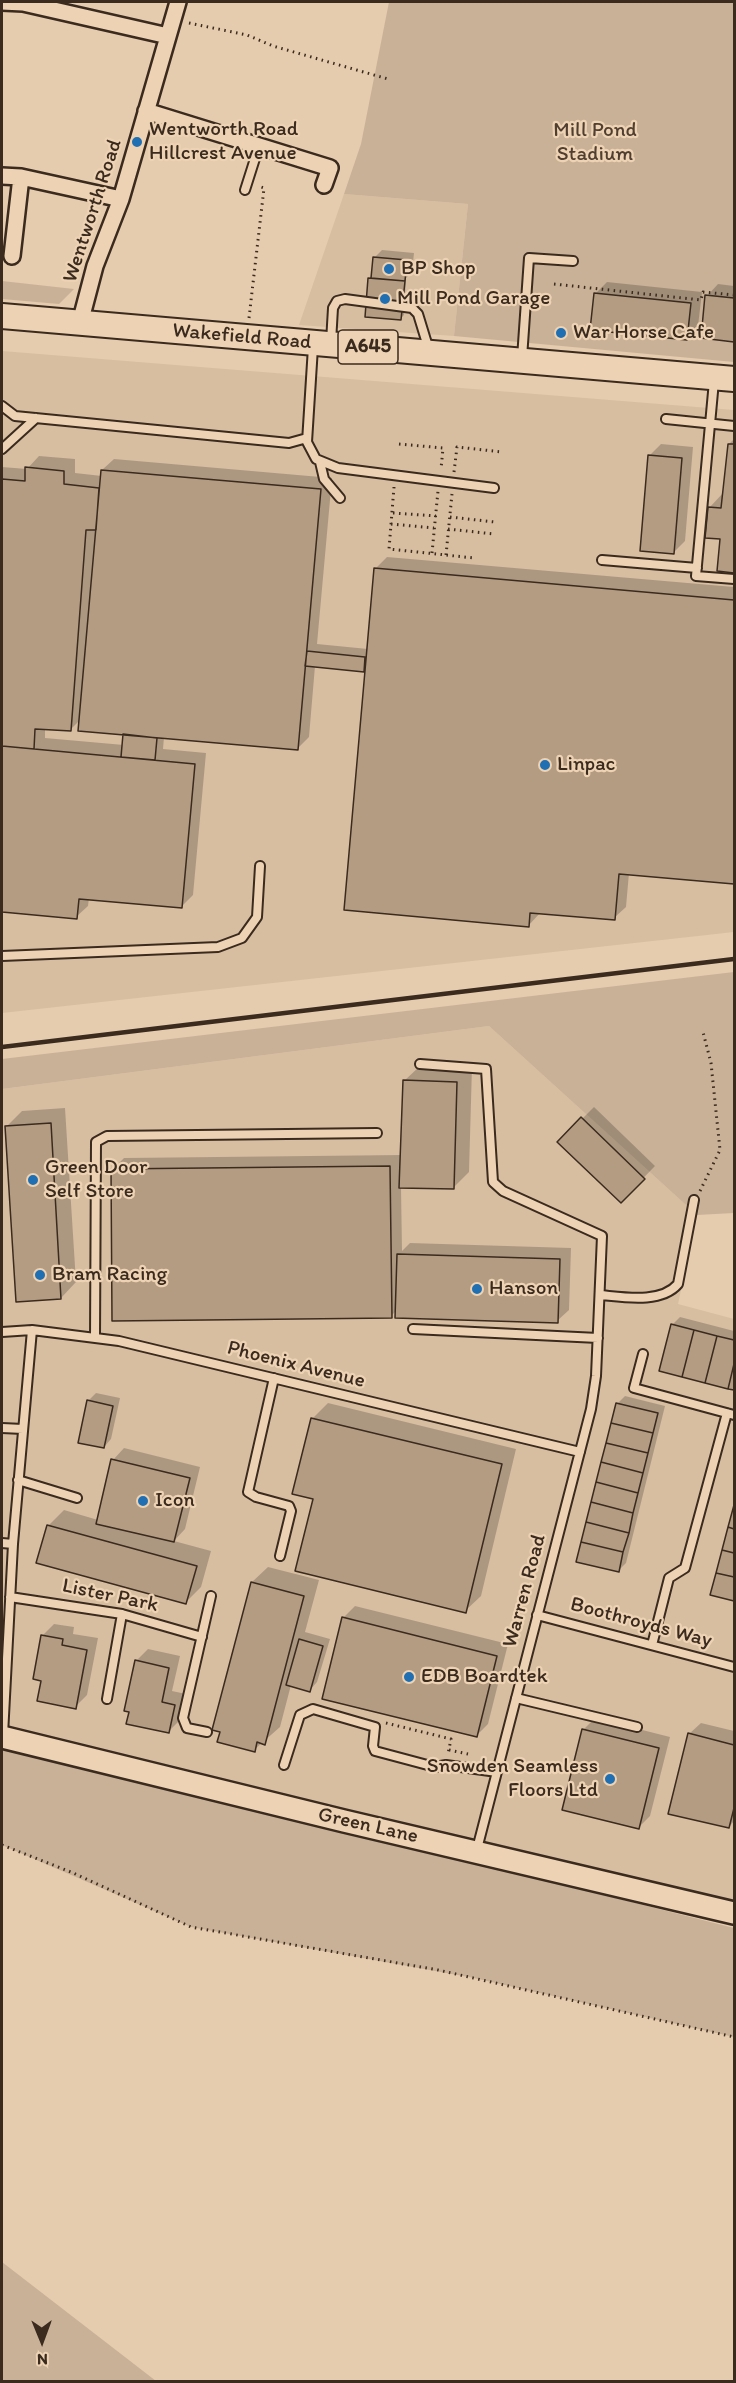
<!DOCTYPE html>
<html>
<head>
<meta charset="utf-8">
<style>
  body { margin:0 }
  #map { position:relative; width:736px; height:2383px; overflow:hidden; background:#e6ccae; font-family:Itim,sans-serif }
  canvas { display:block }
  .frame { position:absolute; inset:0; border:3px solid #3b2a1e; pointer-events:none }
  .north { position:absolute; left:12px; top:2311px; width:60px; height:60px; -webkit-text-stroke:4px #edd3b4; paint-order:stroke; rotate:179deg; font-size:16px; font-weight:700; line-height:24px; text-align:center; color:#3b2a1e }
  .north::after { content:''; display:block; margin:auto; width:21px; height:27px; background:#3b2a1e; clip-path:polygon(50% 0,100% 100%,50% 72%,0 100%) }
</style>
</head>
<body>
<div id="map">
<canvas width="736" height="2383"></canvas>
<div class="frame"></div>
<div class="north">N</div>
</div>
<script>
const g = document.querySelector('canvas').getContext('2d');
g.lineJoin = 'round';
function fillPath(path, color) {
  g.fillStyle = color;
  g.fill(path, 'evenodd');
}
function stroke(path, color, width, dash) {
  g.strokeStyle = color;
  g.lineWidth = width;
  g.lineCap = dash ? 'butt' : 'round';
  g.setLineDash(dash || []);
  g.stroke(path);
}
function label(font, color, halo, rows, align = 'center') {
  g.font = font + ' Itim,sans-serif';
  g.lineWidth = 4.5;
  g.setLineDash([]);
  g.textBaseline = 'middle';
  g.strokeStyle = halo;
  g.fillStyle = color;
  for (const [text, x, y, turn = 0] of rows) {
    g.save();
    g.translate(x, y);
    g.rotate((+turn || 0) * Math.PI / 180);
    g.textAlign = isNaN(turn) ? turn : align;
    if (halo) g.strokeText(text, 0, 0);
    g.fillText(text, 0, 0);
    g.restore();
  }
}
const built = new Path2D(`
  M344,194L468,204L454,336L299,325Z
  M2,351L734,410V932L2,1013Z
  M489,1026L697,1215L678,1304L734,1319V1913L2,1741V1089Z`);
const green = new Path2D(`
  M389,2H734V362L454,336L468,204L344,194L361,144Z
  M2,281L74,289L59,304L2,299Z
  M734,972V1213L697,1215L489,1026L2,1089V1059Z
  M2,1748L312,1821L734,1928V2037L474,1978L191,1927L2,1845Z
  M2,2262L156,2381H2Z`);
const shadow = new Path2D(`
  M382,250L414,253L412,272L406,278L404,315L401,318L370,278L373,275L375,257Z
  M607,282L702,292L698,326L686,338L595,294Z
  M718,284L734,286V340L703,337L707,296Z
  M734,439V572L719,570L722,538L709,508L724,492L729,444Z
  M661,444L693,447L685,541L674,552L649,456Z
  M39,456L75,459V473L102,476V470L114,459L332,478L317,644L368,649L375,569L387,557L734,587V882L629,873L626,907L614,918L540,913L529,925L366,668L363,671L315,666L309,737L297,749L164,737L163,749L206,753L193,895L181,907L89,898L88,906L76,917L2,911V467L27,469ZM81,719L125,733L124,745L45,738V728L70,730Z
  M420,1066L472,1067L469,1172L453,1188L401,1186L402,1251L410,1243L571,1248L569,1310L557,1321L396,1311L391,1316L112,1170L124,1158L402,1155L404,1081Z
  M594,1107L655,1166L621,1201L559,1142Z
  M65,1108L76,1282L61,1298L7,1126L22,1111Z
  M680,1317L734,1331V1389L661,1370L672,1325Z
  M96,1393L120,1398L111,1439L104,1447L88,1401Z
  M625,1396L665,1406L626,1563L618,1571L617,1404Z
  M328,1403L516,1449L481,1596L465,1611L312,1419Z
  M124,1448L200,1467L185,1529L174,1541L211,1551L201,1587L186,1602L48,1526L64,1510L98,1520L113,1460Z
  M734,1507V1600L712,1594Z
  M268,1567L319,1580L305,1632L330,1639L317,1682L310,1690L291,1685L280,1727L254,1750L252,1582Z
  M355,1606L508,1644L488,1724L476,1736L343,1618Z
  M54,1624L74,1627L73,1634L98,1638L87,1695L75,1707L43,1680L35,1678L43,1635Z
  M148,1649L180,1656L172,1691L186,1694L180,1720L168,1732L136,1661Z
  M595,1718L670,1737L650,1816L638,1828L583,1730Z
  M701,1723L734,1731V1821L729,1827L689,1734Z`);
const building = new Path2D(`
  M373,257L407,260L405,281L371,278Z
  M368,278L405,281L401,320L365,317Z
  M594,293L691,303L687,340L590,330Z
  M705,295L734,298V342L701,338Z
  M728,444H734V573L717,571L720,539L705,538L708,507L721,508Z
  M648,455L682,458L674,554L640,551Z
  M25,467L64,471V484L99,488L96,530H86L71,731L35,729L34,749L2,746V479L25,481Z
  M101,470L321,489L298,750L78,731Z
  M374,568L734,600V884L619,874L615,920L530,913L529,927L344,910Z
  M307,651L365,657L364,672L305,666Z
  M123,734L157,738L155,760L121,757Z
  M2,746L195,764L182,908L79,899L77,919L2,912Z
  M403,1080L457,1082L454,1189L399,1188Z
  M581,1117L645,1179L621,1203L557,1142Z
  M51,1123L61,1299L16,1302L5,1126Z
  M390,1166L392,1318L112,1321L111,1169Z
  M397,1254L560,1259L558,1323L395,1318Z
  M671,1324L694,1330L682,1377L659,1371Z
  M694,1330L717,1336L705,1383L682,1377Z
  M717,1336L734,1340V1364L728,1389L705,1383Z
  M734,1364V1390L728,1389Z
  M87,1400L113,1406L104,1448L78,1443Z
  M616,1403L658,1413L653,1433L611,1423Z
  M311,1418L502,1464L466,1613L295,1571L313,1499L292,1494Z
  M611,1423L653,1433L648,1453L606,1443Z
  M606,1443L648,1453L643,1473L601,1462Z
  M111,1459L190,1478L174,1542L96,1524Z
  M601,1462L643,1473L638,1493L596,1482Z
  M596,1482L638,1493L633,1513L591,1502Z
  M591,1502L633,1513L629,1533L586,1522Z
  M734,1505V1529L728,1527Z
  M586,1522L629,1533L623,1552L581,1542Z
  M47,1525L197,1566L186,1604L36,1563Z
  M728,1527L734,1529V1553L722,1550Z
  M581,1542L623,1552L619,1572L576,1562Z
  M722,1550L734,1553V1577L716,1573Z
  M716,1573L734,1577V1601L710,1595Z
  M251,1582L304,1596L265,1745L257,1742L255,1752L217,1742L220,1732L212,1730Z
  M342,1617L497,1656L477,1737L322,1699Z
  M41,1635L63,1639L62,1645L87,1650L76,1709L37,1701L41,1681L33,1679Z
  M299,1639L323,1646L310,1692L286,1685Z
  M135,1660L169,1668L162,1702L175,1705L169,1733L126,1724L129,1712L124,1711Z
  M582,1729L659,1748L639,1829L562,1810Z
  M688,1733L734,1745V1808L729,1828L668,1814Z`);
const path = new Path2D(`
  M189,23L247,35L273,46L388,79
  M554,284L701,300L703,292L734,295
  M249,318L264,188L258,186
  M399,444L443,448L441,469
  M454,472L457,447L502,452
  M394,487L389,549L474,558
  M393,513L436,516
  M450,517L495,522
  M391,524L434,528
  M448,529L494,534
  M432,553L438,491
  M446,555L452,494
  M700,1191L720,1150L711,1063L703,1032
  M386,1723L451,1739L448,1754
  M449,1750L468,1754
  M2,1845L71,1872L191,1927L438,1970L734,2037`);
const lane = new Path2D(`
  M245,190L259,146
  M331,342L333,308L337,301L345,299L412,308L418,314L429,350
  M313,347L307,442L316,459L338,468L494,488
  M522,358L529,258L573,261
  M714,381L696,576L734,579
  M2,406L15,416L289,443L307,438
  M666,419L734,426
  M2,449L36,418
  M320,462L324,479L340,498
  M602,560L697,568
  M2,956L218,947L242,938L257,917L260,866
  M420,1064L486,1069L493,1182L503,1191L602,1236L596,1376L591,1409L477,1849
  M600,1295C623,1297 661,1304 678,1284L694,1200
  M413,1329L598,1338
  M2,1332L32,1330L119,1341L580,1452
  M95,1338L96,1142L107,1136L377,1133
  M643,1354L634,1388L734,1415
  M274,1378L248,1492L256,1497L289,1506L291,1511L280,1556
  M2,1428L23,1429
  M18,1480L77,1498
  M2,1543L13,1544
  M10,1597L122,1614L202,1637
  M537,1615L734,1667
  M652,1645L669,1578L685,1568L727,1413
  M516,1698L637,1727
  M107,1699L122,1614
  M207,1732L187,1728L183,1718L211,1596
  M3,1735L13,1544L32,1330
  M284,1765L300,1715L313,1709L375,1727L373,1746L375,1751L435,1767L446,1765L497,1772`);
const street = new Path2D(`
  M2,2L23,3L168,36
  M146,111L330,168L324,185
  M2,176L21,177L121,199
  M12,256L21,177
  M80,323L95,266L121,199L178,2`);
const secondary = new Path2D(`
  M2,1737L344,1821L734,1913`);
const primary = new Path2D(`
  M2,316L734,379`);
const rail = new Path2D(`
  M2,1047L734,959`);
const markers = [
  [137,142,6,"#1f6fb2"],
  [389,269,6,"#1f6fb2"],
  [385,299,6,"#1f6fb2"],
  [561,333,6,"#1f6fb2"],
  [545,765,6,"#1f6fb2"],
  [33,1180,6,"#1f6fb2"],
  [40,1275,6,"#1f6fb2"],
  [477,1289,6,"#1f6fb2"],
  [143,1501,6,"#1f6fb2"],
  [409,1677,6,"#1f6fb2"],
  [610,1779,6,"#1f6fb2"]
];
const shields = [
  [368,347,60]
];
const shieldNames = [
  ["A645",368,347]
];
const poiNames = [
  ["Wentworth Road",149,130],
  ["Hillcrest Avenue",149,154],
  ["BP Shop",401,269],
  ["Mill Pond Garage",397,299],
  ["War Horse Cafe",573,333],
  ["Linpac",557,765],
  ["Green Door",45,1168],
  ["Self Store",45,1192],
  ["Bram Racing",52,1275],
  ["Hanson",489,1289],
  ["Icon",155,1501],
  ["EDB Boardtek",421,1677],
  ["Snowden Seamless",598,1767,"right"],
  ["Floors Ltd",598,1791,"right"]
];
const parkNames = [
  ["Mill Pond",595,131],
  ["Stadium",595,155]
];
const streetNames = [
  ["Wentworth Road",93,211,-72],
  ["Wakefield Road",242,337,5],
  ["Phoenix Avenue",296,1365,14],
  ["Warren Road",525,1591,-75],
  ["Lister Park",110,1596,12],
  ["Boothroyds Way",641,1623,15],
  ["Green Lane",368,1826,13]
];
fillPath(built, '#d7bea1');
fillPath(green, '#c9b197');
fillPath(shadow, '#0003');
fillPath(building, '#b49c83');
stroke(building, '#3b2a1e', 1.5);
stroke(lane, '#3b2a1e', 12);
stroke(street, '#3b2a1e', 20);
stroke(secondary, '#3b2a1e', 26);
stroke(primary, '#3b2a1e', 28);
stroke(path, '#3b2a1e', 3, [1.5, 4.5]);
stroke(lane, '#edd3b4', 8);
stroke(street, '#edd3b4', 15);
stroke(secondary, '#edd3b4', 21);
stroke(primary, '#edd3b4', 24);
stroke(rail, '#3b2a1e', 4.5);
for (const [x, y, r, color] of markers) {
  const dot = new Path2D();
  dot.arc(x, y, r, 0, 2 * Math.PI);
  g.fillStyle = color;
  g.fill(dot);
  stroke(dot, '#edd3b4', 2);
}
for (const [x, y, w] of shields) {
  const box = new Path2D();
  box.roundRect(x - w / 2, y - 17, w, 34, 4.5);
  g.fillStyle = '#edd3b4';
  g.fill(box);
  stroke(box, '#3b2a1e', 1.5);
}
label('bold 20px', '#3b2a1e', null, shieldNames);
label('21px', '#3b2a1e', '#edd3b4', poiNames, 'left');
label('21px', '#503e30', '#edd3b4', parkNames);
label('21px', '#3b2a1e', '#edd3b4', streetNames);
</script>
</body>
</html>
